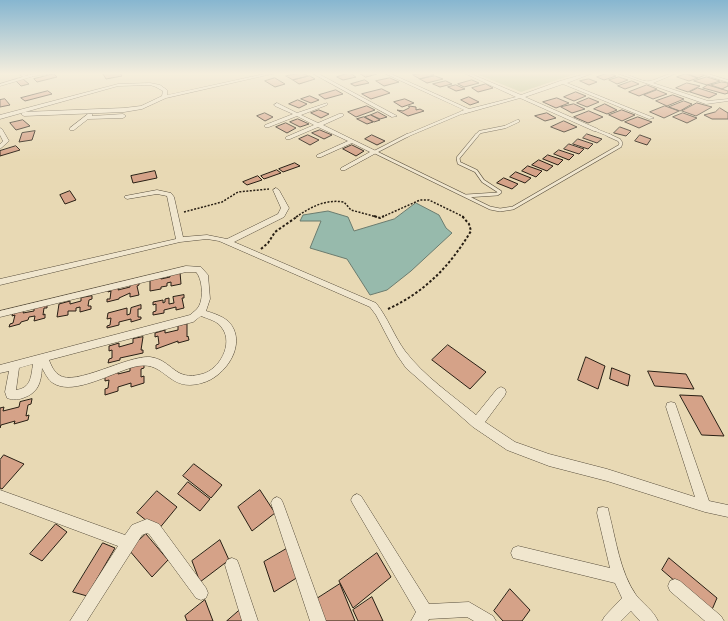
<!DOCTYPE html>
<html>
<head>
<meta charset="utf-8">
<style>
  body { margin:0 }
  canvas { display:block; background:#e8d9b4 }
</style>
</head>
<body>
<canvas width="728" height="621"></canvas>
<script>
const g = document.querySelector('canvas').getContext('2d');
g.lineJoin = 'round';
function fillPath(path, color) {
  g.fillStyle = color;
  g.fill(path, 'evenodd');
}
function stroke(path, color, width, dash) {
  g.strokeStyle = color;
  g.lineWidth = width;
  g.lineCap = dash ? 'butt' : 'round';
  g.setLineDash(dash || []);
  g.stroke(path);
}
const green = new Path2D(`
  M474,73H578L521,92Z`);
const water = new Path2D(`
  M416,203L439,215L446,228L452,233L411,271L387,290L370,295L347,259L310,248L321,221H300L303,215L328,211L348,217L354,231L394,219Z`);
const building = new Path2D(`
  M112,73H120L122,76L106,79L103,74Z
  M302,73L308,76L293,80L286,76Z
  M350,73L356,77L343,80L337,77Z
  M359,73H375L377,74L366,77Z
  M423,73H429L434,75L420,79L413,75Z
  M609,73L616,76L604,80L597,77Z
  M692,73H697L705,75L698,78L688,74Z
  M54,74L57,77L37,82L34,79Z
  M686,74L698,78L689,81L677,77Z
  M310,76L315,79L299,84L293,80Z
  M435,76L443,79L427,83L420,79Z
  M619,77L628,80L617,84L609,80Z
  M707,77L720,81L707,85L694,81Z
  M275,78L285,84L275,87L265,81Z
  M390,78L399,82L384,86L376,81Z
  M23,79L29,84L21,86L15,80Z
  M589,79L597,82L589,85L580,81Z
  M365,80L369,83L355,86L351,84Z
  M472,80L479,83L464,87L458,84Z
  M446,81L452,84L440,87L433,84Z
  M632,81L639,84L625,89L618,86Z
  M722,82L728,83V86L722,89L711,85Z
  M687,83L700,86L688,92L676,88Z
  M486,84L493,88L478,92L472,88Z
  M456,85L465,89L456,91L448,87Z
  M647,85L657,89L639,96L629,92Z
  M708,85L728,91V93L725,94L703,88Z
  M698,88L717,94L709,98L690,92Z
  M382,89L390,93L371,99L362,94Z
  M336,90L343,94L325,99L319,95Z
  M657,90L667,94L653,99L644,95Z
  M48,91L52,94L25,101L21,98Z
  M576,92L586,96L574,101L564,97Z
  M673,95L684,99L667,106L656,101Z
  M310,96L319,100L311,103L301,99Z
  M469,97L479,102L470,105L461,100Z
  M557,98L569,103L556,108L543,102Z
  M589,98L599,102L587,107L577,103Z
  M5,99L10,105L0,107V100Z
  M405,99L414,103L402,107L394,102Z
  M298,100L307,104L299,108L289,104Z
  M684,101L692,104L680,111L669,107Z
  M697,103L712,107L696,116L682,111Z
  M574,104L585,109L572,113L561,107Z
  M605,104L617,110L607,114L594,109Z
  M367,106L375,110L356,117L348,112Z
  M409,106L416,107V110L420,109L424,111L408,116L397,110L403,111L409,108Z
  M665,106L679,111L664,118L650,112Z
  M720,108L728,113V119H712L704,115L715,112Z
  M319,110L329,114L321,118L311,113Z
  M622,110L635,115L622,121L609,115Z
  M589,111L603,117L588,123L574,117Z
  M378,112L387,117L380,119L371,115Z
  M265,113L273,117L265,121L257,116Z
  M547,113L556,118L545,121L535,116Z
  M683,113L697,118L687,123L673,117Z
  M371,115L380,120L374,122L365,117Z
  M364,117L373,122L367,124L357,119Z
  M638,117L652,122L639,128L625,122Z
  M298,119L309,124L300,127L290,122Z
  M23,120L30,126L16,130L10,123Z
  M564,121L577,127L564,132L551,127Z
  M286,123L296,128L287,133L276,127Z
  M620,127L631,131L626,136L614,133Z
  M320,130L332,135L324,139L312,133Z
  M35,131L32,140L19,142L22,133Z
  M587,134L602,139L597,143L583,138Z
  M308,135L319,140L310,145L299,139Z
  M372,135L385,141L377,145L365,139Z
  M640,135L651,139L647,145L635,141Z
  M578,139L593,144L588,149L573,144Z
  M569,144L584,149L579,154L564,149Z
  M352,145L364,151L356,156L343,149Z
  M16,146L20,150L0,156V151Z
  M559,150L574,155L569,160L554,154Z
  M548,155L563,160L558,165L543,159Z
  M539,160L553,166L547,171L532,165Z
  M295,163L300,166L283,172L279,169Z
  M528,166L542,171L536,177L522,171Z
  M277,170L281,173L264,179L261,176Z
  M155,171L157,178L133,183L131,176Z
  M516,172L531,178L525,183L510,177Z
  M258,176L262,180L247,185L243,182Z
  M504,178L518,184L512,189L497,183Z
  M70,191L76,200L65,204L60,195Z
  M180,272L181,284L171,286V282L167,283V286L161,287V289L150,291V279L160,276L161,279L170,277V274Z
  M139,282V285L137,286L139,295L130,297V293L119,298V299L107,302V299H110L111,291L108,292V289L119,287L118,290L130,287V284Z
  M184,295V298H182L184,308L176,310V307L164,310V313L153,315V312L156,311V304L153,305V302L163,300V303L165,302V299L169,298V304L174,303L173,297Z
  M92,296V299L89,300L88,306H91V309L80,312V307L76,308V311H68V315L57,317L59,304L70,301V304L81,301V298Z
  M47,304V308H44L43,315L45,314V318L34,321L35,316L29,317L28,320L21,322L20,324L9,327L10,324L13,323L15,315L12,316L13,312L24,310L23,313L34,311V307Z
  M141,305V309H138V317H141V319L131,322V319L119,322V325L107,328V326L110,325L111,318L107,319L108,313L127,308V315L130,314L131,308Z
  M187,324V337L188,336L189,340L178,343V341L156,349V345L159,344L158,336L155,337V333L165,330V333L178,330V326Z
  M143,337L141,350H143V353L120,358V360L108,363L109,359L112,358V350L109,351V346L119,343V347L133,343V339Z
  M448,345L486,372L470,389L432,360Z
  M586,357L605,366L598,389L578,380Z
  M144,364V368L141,369V377L144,376V383L131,387V383L118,387V391L105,395V389L108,388L109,380L105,381V375L118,371V374L130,371V368Z
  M612,368L630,375L628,386L610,379Z
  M648,371L686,374L694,389L655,386Z
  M680,395L702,396L724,436L702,435Z
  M32,399L31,404L28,405L26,416L29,415L28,420L14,424L15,421L1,425L0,428V408L4,407L3,411L19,407L20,402Z
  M4,455L24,464L2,489L0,488V460Z
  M194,464L222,485L211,498L183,476Z
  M188,482L210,499L200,511L178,494Z
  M260,490L275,513L252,531L238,507Z
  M157,491L177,507L158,530L137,513Z
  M56,524L67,532L42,561L30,554Z
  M146,534L168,560L152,577L129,550Z
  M220,540L229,560L200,582L192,561Z
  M103,543L115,548L87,596L73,592Z
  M288,548L298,577L274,592L264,562Z
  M377,553L391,577L353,608L339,581Z
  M669,558L717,598L711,612L662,570Z
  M340,584L355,621H323L315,600Z
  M510,589L530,610L522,621H503L494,611Z
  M372,597L383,621H358L353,610Z
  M205,600L213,621H187L185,616Z
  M241,609L246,621H227Z`);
const pathFar1 = new Path2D(`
  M184,212L222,202L238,192L269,189
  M296,217C311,207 325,199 344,202L351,210L377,217
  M382,217L420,200H429L464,217`);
const path = new Path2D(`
  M374,216L380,218L384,216
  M261,249L268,243L275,232L298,216
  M388,309C425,292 450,266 471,231L469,224L462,216`);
const serviceFar1 = new Path2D(`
  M20,73L25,77
  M596,130L611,136
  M406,136L463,112
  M476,136L480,132L505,127L518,121`);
const service = new Path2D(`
  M375,152L490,208L500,210L513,208L620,146L621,143L619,140L608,135
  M375,152L408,135
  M466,196L497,194L500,192L483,181L476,171L459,163L458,158L477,135`);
const minor = new Path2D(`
  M36,73H57L34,76L0,86V84Z
  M269,73H276L166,98L142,109L124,112L24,116L21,114L24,112L124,108L141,106L162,96L163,91L156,87L150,85L118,86L0,119V115L118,84L150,83L160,85L167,90V95Z
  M312,73H317L397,116L392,117Z
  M384,73H389L469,109L516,97L464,73H469L521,95L560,81L588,73H593L567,83L654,118L649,119L563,84L525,97L598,129V131H594L520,98L463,114L460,112L464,110Z
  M617,73C628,72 641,83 650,81C659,79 667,73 677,73L653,83L708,101L728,99V101L706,104Z
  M699,73H705L728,80V82Z
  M277,103L297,113L327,103V105L301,115L318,123L339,114H343V116L323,125L378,152L345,170H341V168L370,152L352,143L321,157H317V155L348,141L318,127L290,139H286V137L314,125L297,116L269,127H265V125L293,114L275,106L274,105Z
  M88,114H92V116L123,114L126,116L123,118L88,119L74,130H70V128Z
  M0,128L2,129L9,141L0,149V144L3,141L0,135Z
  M276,188L279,190L289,208L284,217L234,242L376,303C388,318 394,336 405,351C424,376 452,395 476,415L497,389L501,387L505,389L506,392L505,395L485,422L515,442L549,454L607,469L695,497L666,407L667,403L671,402L675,403L709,501L728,505V517L705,512L607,481L549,466L507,450L473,427L406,368L397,355L376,315L370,307L219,241L207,239L180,242L0,285V279L176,239L167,196L157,194L127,199L124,197L125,196L157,190L171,193L174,197L183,237L207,235L227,239L278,214L281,208L273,190Z
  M186,266L201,267L208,275L210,299L206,311C213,313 222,316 228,321C249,342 226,377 202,383C168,393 166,361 138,366C116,370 74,397 53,383C48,380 45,373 42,368C41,383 38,393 23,398C17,400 13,400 7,398L5,392L9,371L0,373V365L190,315C193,312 197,310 199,306C204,297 202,278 196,272H186L0,317V311ZM201,316C208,319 218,321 222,328C234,344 219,370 202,374C174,382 173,360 150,357C128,355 74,387 59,375C54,372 51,365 49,360L193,322ZM33,364C31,377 31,388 16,390L19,368Z
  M0,490L125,535L132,525L147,519L159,524L206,588L208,593L206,598L201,600L196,598L149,534L147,533L142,535L87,621H70L118,546L0,502Z
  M357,494L361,496L429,604L469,602L493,616L496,621H474L467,617L429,619L428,621H411L416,612L353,504L351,500L353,496Z
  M277,497L281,499L283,503L326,621H310L271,503L273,499Z
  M603,507L608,508L609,513C616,540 620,572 636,595C643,604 653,610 658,621H640L631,611L621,621H602L605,616L622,598L615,583L513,558L511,553L513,548L518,546L610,568L597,513L598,508Z
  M232,558L237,560L239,565L258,621H242L225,565L227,560Z
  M675,579L680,581L721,616L724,621H705L670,591L668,586L670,581Z`);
fillPath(green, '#b8bf8c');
fillPath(water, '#97baac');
stroke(water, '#6b7c6f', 1);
fillPath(building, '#d5a288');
stroke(building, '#281f14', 1);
stroke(serviceFar1, '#584e3c', 3.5);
stroke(service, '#584e3c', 4);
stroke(minor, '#584e3c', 1);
stroke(pathFar1, '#281f14', 1.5, [2, 1.5]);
stroke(path, '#281f14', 2, [2.5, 2]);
stroke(serviceFar1, '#f0e6ce', 2.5);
stroke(service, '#f0e6ce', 3);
fillPath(minor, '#f0e6ce');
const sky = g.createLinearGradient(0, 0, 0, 160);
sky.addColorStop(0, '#87b6d0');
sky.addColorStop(0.46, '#f5eedd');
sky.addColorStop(1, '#f5eedd00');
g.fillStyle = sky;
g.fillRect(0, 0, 728, 160);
</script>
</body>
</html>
